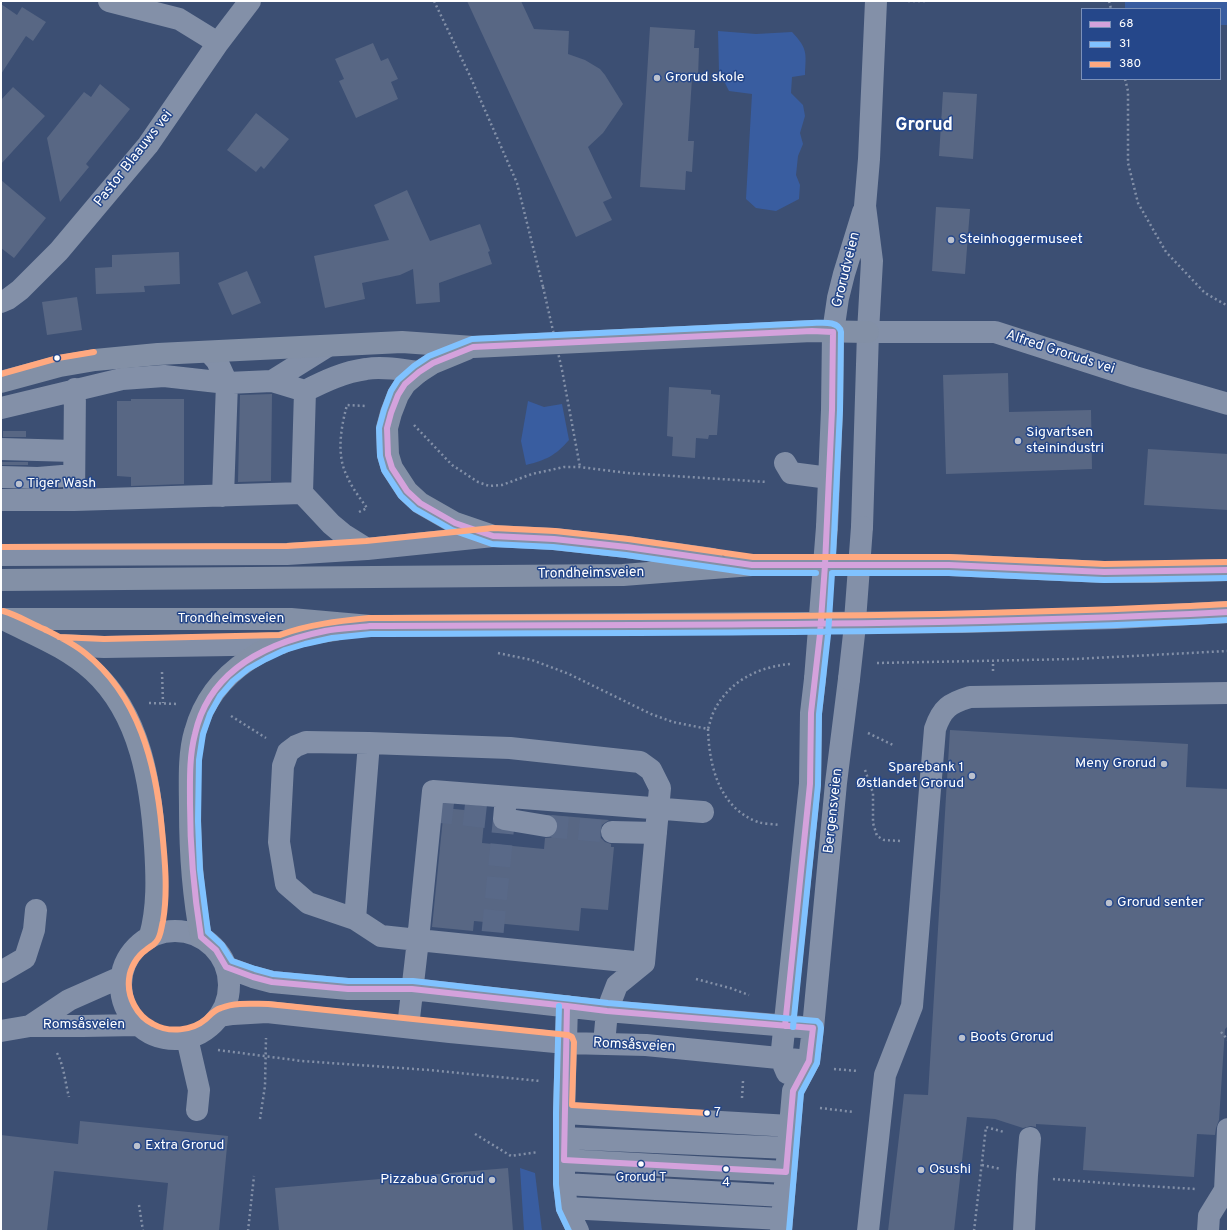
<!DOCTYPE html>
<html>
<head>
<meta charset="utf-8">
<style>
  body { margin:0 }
  #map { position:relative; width:1229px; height:1232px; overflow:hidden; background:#3c4f73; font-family:Overpass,sans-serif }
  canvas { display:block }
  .frame { position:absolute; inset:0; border:2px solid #fff; pointer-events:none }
  .legend { position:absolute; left:1081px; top:8px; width:140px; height:72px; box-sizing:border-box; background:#25478a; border:1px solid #7c91b9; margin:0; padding:5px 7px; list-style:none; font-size:12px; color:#fff }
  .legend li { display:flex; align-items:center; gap:8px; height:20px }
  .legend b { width:20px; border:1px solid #7c91b9 }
</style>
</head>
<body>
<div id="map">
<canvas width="1229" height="1232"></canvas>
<div class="frame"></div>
<ul class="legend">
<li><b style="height:5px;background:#d4a2dc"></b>68</li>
<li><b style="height:5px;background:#80c2ff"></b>31</li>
<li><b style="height:5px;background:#ffa980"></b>380</li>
</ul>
</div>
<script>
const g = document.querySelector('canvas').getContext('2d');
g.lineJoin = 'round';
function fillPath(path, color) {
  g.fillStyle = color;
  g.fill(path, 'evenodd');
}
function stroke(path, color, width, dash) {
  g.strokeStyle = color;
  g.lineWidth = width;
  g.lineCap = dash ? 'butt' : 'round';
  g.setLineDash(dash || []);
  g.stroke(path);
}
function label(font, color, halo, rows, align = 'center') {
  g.font = font + ' Overpass,sans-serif';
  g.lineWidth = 3;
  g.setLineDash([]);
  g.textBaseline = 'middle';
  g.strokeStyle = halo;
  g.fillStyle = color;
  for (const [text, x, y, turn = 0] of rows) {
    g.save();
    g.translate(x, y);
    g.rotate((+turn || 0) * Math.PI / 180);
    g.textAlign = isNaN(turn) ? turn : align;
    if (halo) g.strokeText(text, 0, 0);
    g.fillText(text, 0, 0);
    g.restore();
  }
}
const green = new Path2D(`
  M1125,1H1228V25H1220V9H1125Z
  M718,31L756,34L792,32C808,49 806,53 805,75L792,77L791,93L803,105L805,116L800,133L803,144L798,156L796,175L800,185L799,199L776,211L756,208L746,199L752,94L729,91L719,71Z
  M528,401L544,407L562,404L569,440C555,456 546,460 526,465L521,441Z
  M520,1168L535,1173L542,1231H524Z`);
const building = new Path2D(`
  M467,1H521L534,29L569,31L568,54L585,60L600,69L605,75L623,104L603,133L588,147L612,198L603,202L612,220L576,237Z
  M1,4L17,15L22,7L46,22L33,41L26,36L1,74Z
  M650,27L695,30L694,48H699L698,78H692L688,141H694L692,172L686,171L685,190L640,187Z
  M373,43L381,61L388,58L398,79L391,82L398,99L356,118L339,81L344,79L335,59Z
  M100,84L130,109L86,164L89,167L60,202L47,138L84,92L91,97Z
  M13,87L45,116L1,164V100Z
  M943,92L977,94L973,159L939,156Z
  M256,113L289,139L264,169L261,166L256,172L227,150Z
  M1,180L46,218L14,258L1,248Z
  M407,190L430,241L480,224L490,251L488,252L492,264L439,283L440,302L416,304L413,269L400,275L362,283L365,299L325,308L314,256L389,240L374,205Z
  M936,207L970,209L965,274L932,271Z
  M179,252L180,284L144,286L145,292L96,294L95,268L112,267V255Z
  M247,271L261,303L232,315L218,283Z
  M77,297L82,330L47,335L42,302Z
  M1008,373L1009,412L1091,410L1092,469L946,474L943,375Z
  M669,387L711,390V394L720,395L717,435H709L708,439L696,438L695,458L672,456L673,437L667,436Z
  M272,394L271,481L238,482L240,395Z
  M131,399H184V484L131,486V477L117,476V401H131Z
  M3,431H26V437H3Z
  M1148,449L1228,454V510L1144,505Z
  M1,462H28V465H1Z
  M950,730L1188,744L1186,787L1228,789V1026L1225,1029L1219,1120L1216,1128L1215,1135L1197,1134L1194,1177L1083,1170L1086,1127L1036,1124V1127L1031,1126L1023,1128L995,1119L967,1117L954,1231H888L904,1094L928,1095Z
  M444,808L485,812L482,843L544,849L545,838H551L555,834L558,828V821L551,815L609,820L602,825L600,832L601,838L605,842L611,844V847H614L608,910L581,908L579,931L474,921L473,931L432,927Z
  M80,1121L228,1136L219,1231H163L168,1183L54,1171L47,1231H1V1135L78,1144Z
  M508,1168L513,1231H279L275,1188Z`);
const minorTunnel = new Path2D(`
  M431,811L504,819L491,948
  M546,826L612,832`);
const path = new Path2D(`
  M434,1L470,76L517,183L543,287
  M908,1H927
  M1109,1L1111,9
  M1125,79L1128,91V163L1138,203L1166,252L1205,293L1228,306
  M562,370L580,467
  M414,425L452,465L478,482L489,486L502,485L532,474L564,467H580L627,473L767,482
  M359,512L367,508C360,498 352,488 347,476C336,455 341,427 347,405L366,406
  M498,653L532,660L569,674L651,714L673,722L708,729C710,723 711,717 714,711C729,681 758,667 790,664
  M877,663L1075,659L1228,651
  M993,671V661
  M162,672L163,703
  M149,703L178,704
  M231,716L266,738
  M708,729C709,765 719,808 758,822C764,824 773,824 779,825
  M868,733L893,745
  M865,770L873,793V823L877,836L884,840L900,841
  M696,979L730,988L749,995
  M1221,1032L1228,1040
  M218,1050L302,1061L429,1070L540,1081
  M57,1053C64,1066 65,1082 69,1097
  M834,1069L858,1071
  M742,1098L743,1081
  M820,1108L854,1112
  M260,1119L265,1086L266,1038
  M475,1134L511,1156L538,1152
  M982,1165L1001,1169
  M1053,1179L1130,1185L1196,1189
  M139,1205L143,1231
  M248,1231L254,1176
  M974,1231L986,1127L1004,1132`);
const minor = new Path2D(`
  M109,1L179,19L218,43
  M1,302L8,299L20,290L59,251L148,145L218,43L250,1
  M868,332H995L1135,377L1228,404
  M209,352L217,361L227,383L223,496
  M272,381L328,346
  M305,391L302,493L331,524L343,534L367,549
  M1,408L122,379L164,376L227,383L272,381L305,391C325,381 344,372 366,369C383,366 402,370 419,372
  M1,449L74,451
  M785,463L791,473L829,478
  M1,477L38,478L74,475
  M1,500H74L302,493
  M74,500L75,389
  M827,527L832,410L833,332L838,298L844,274L863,212
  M862,527L868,332L872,261L865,206L869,159L876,1
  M1,555L287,554L367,549L493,536
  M59,645L104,647L232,645L282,643
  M506,797L504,819L546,826
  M612,832L656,833
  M355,919L308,903L286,884L279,842L283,766L288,752L296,746L306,742L369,743
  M121 985a54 54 0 1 1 108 0a54 54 0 1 1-108 0Z
  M644,963L418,940L433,791L703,812
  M226,967L253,977L272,982L348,989H412L607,1011L813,1028
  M1,972L25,958L34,930L36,910
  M567,1006L564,1113V1184L567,1208L578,1231
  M220,1016L233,1014L267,1012L450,1032L566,1043L646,1045L809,1061
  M30,1026L69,1000L121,977
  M408,1027L418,940L381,936L355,919L369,743L510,748L640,762L651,770L660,788L644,963L617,985L607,1011L604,1044
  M1,1031L30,1026H83L138,1025
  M187,1038L199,1090L197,1110
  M787,1073L781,1059L810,784L811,713L815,679
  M564,1113L790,1126
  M564,1138L788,1148
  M564,1160L786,1172
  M564,1184L784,1196
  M567,1208L782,1219
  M781,1231L793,1091L809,1061L813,1028L836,783L849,679
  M868,1231L885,1075L912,1006L935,729C942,708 950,703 970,697L1228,693
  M1024,1231L1027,1175L1030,1138
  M1208,1231L1209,1216L1225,1190L1228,1129`);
const highway = new Path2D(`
  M467,349L433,363L419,372L405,384L398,395L391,413L387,428L388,455L392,468L407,491L420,503L455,523L493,536L554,539L627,547L712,559
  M1,382L60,366L95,360L158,354L402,342L473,347L812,331L868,332
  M1,580L623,575L752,565H949L1104,572H1153L1228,570
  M1,619H291L370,626L962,622L1116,618L1228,612
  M7,621C37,636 68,648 93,671C141,715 151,785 155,846C157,877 158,907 150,936
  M201,937C193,895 190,853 190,810C190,786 188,755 195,732C212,669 274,636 335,630`);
const pathBridge = new Path2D(`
  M543,287L562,370`);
const minorBridge = new Path2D(`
  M815,679L827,527
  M849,679L854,634L862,527`);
const bus1 = new Path2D(`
  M812,331L833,332L832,410L825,565H752L627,547L554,539L493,536L455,523L420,503L407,491L392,468L388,455L387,428L391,413L398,395L405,384L419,372L433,363L473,347Z
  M825,565H949L1104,572L1228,570
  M567,1006L607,1011L813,1028L809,1061L793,1091L786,1172L564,1160Z
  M567,1006L412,989H348L272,982L253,977L226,967L216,950L201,937C194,893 190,849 190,804C190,781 189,757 195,734C209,671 266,643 325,631C340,628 355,628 370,626C656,624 942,627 1228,612
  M785,1026L810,784L811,713L820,634L825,565`);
const bus2 = new Path2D(`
  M816,573H751L626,555L553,547L492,544L452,530L415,509L401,496L384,470L380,456L379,428L384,410L391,391L398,380L414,366L429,356L472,339L812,323C821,323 839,320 841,332L840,410L833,557
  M559,1006L556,1113V1184L559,1210L569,1231
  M793,1027L818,785L819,714L828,635L832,573H949L1104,580L1228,578
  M789,1231L801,1093L817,1063L821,1028L820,1024L817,1021L608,1003L413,981H348L273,974L255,969L232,961L222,945L208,932L200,870L198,821L199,760L203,734L210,714L220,696L233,681L248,669L266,659L285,650L305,644L332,638L371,634C656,632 943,635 1228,620`);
const bus3 = new Path2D(`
  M1,374L58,358L94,352
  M1,547L287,546L366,541L493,528L555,531L628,539L753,557H949L1104,564L1228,562
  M3,611C17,615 30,623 44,629C58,636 73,643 85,653C139,696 156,764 162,830C165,860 168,892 163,921C161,928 161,937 156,942C153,946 149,947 146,950C137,956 130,968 129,979C127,997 137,1016 153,1024C169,1033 192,1031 206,1019C211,1014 214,1010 221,1008C236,1002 253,1004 268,1004L568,1035L572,1037L574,1042L572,1105L707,1113
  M59,637L104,639L280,635C309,624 340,621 370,618C656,616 942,619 1228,604`);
const markers = [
  [657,78,4,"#bbc1ce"],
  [951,240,4,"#bbc1ce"],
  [57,358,3.5,"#fff"],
  [1018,441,4,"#bbc1ce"],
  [19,484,4,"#bbc1ce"],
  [1164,764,4,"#bbc1ce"],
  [972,776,4,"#bbc1ce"],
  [1109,903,4,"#bbc1ce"],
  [962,1038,4,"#bbc1ce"],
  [707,1113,3.5,"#fff"],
  [137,1146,4,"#bbc1ce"],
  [641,1164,3.5,"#fff"],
  [726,1169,3.5,"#fff"],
  [921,1170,4,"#bbc1ce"],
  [492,1180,4,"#bbc1ce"]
];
const busNames = [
  ["7",714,1113,"left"],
  ["Grorud T",641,1178],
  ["4",726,1183]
];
const poiNames = [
  ["Grorud skole",665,78],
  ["Steinhoggermuseet",959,240],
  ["Sigvartsen",1026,433],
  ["steinindustri",1026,449],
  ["Tiger Wash",27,484],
  ["Meny Grorud",1156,764,"right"],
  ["Sparebank 1",964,768,"right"],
  ["Østlandet Grorud",964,784,"right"],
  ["Grorud senter",1117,903],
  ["Boots Grorud",970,1038],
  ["Extra Grorud",145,1146],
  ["Osushi",929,1170],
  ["Pizzabua Grorud",484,1180,"right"]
];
const streetNames = [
  ["Pastor Blaauws vei",134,159,-52],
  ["Grorudveien",847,270,-76],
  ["Alfred Groruds vei",1060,353,18],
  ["Trondheimsveien",591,574,-1],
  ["Trondheimsveien",231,619],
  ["Bergensveien",834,811,-84],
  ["Romsåsveien",84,1025],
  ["Romsåsveien",634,1046,3]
];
const districtNames = [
  ["Grorud",924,126]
];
fillPath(green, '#395da0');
fillPath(building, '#586784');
stroke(minorTunnel, '#596988', 22, [22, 11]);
stroke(path, '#8390a8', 2.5, [2, 3]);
stroke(minor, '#8390a8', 22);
stroke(highway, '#8390a6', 22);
stroke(pathBridge, '#8390a8', 2.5, [2, 3]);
stroke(minorBridge, '#8390a8', 22);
stroke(bus1, '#d4a2dc', 6);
stroke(bus2, '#80c2ff', 6);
stroke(bus3, '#ffa980', 6);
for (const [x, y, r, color] of markers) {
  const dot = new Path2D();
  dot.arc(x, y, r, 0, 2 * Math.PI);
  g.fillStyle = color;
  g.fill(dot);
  stroke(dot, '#25478a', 1.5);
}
label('13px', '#fff', '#25478a', busNames);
label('14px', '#fff', '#25478a', poiNames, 'left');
label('14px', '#fff', '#25478a', streetNames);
label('bold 18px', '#fff', '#25478a', districtNames);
</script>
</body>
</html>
